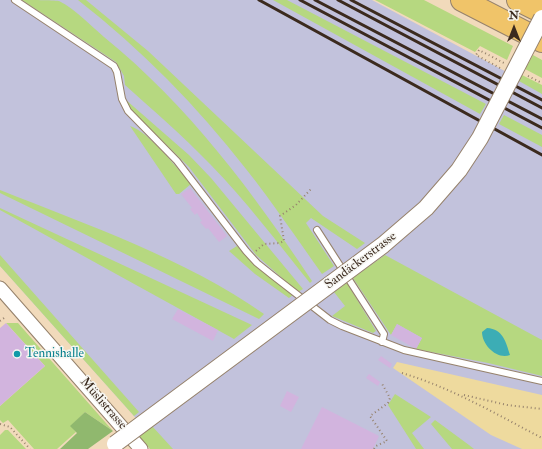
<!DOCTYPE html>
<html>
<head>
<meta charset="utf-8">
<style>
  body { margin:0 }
  #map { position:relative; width:542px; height:449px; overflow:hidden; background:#f1dabb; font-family:"IM FELL Double Pica",serif }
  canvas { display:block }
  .north { position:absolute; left:494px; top:8px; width:40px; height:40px; -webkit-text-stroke:3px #f6f6f2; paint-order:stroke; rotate:0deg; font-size:11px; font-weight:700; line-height:16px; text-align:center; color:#3b2a1e }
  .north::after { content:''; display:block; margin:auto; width:14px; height:18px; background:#3b2a1e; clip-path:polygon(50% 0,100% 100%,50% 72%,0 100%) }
</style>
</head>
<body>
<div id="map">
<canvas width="542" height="449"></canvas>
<div class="north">N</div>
</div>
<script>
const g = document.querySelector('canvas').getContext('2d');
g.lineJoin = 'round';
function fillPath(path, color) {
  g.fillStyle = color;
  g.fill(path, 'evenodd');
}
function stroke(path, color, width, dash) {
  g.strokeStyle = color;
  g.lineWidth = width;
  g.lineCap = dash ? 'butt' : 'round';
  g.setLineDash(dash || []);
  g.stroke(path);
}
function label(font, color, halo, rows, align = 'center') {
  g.font = font + ' "IM FELL Double Pica",serif';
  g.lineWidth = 3;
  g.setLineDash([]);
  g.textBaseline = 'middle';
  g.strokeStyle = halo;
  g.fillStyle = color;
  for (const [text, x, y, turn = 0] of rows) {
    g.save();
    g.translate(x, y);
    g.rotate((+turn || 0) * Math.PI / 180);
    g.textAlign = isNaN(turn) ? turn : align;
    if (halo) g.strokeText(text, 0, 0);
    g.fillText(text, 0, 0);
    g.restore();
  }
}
const industrial = new Path2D(`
  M0,0H372L542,91V449H150L138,435L145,431L134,416L0,266Z`);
const green = new Path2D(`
  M22,0C30,0 52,0 59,1C75,9 90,25 104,37C188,105 253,192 312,281L310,283C278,243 246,201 210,164C183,136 154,111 125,85L124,76L116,62Z
  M78,0H86L148,51L323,216L365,243L357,249L311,218L306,223L334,266L322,274C297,239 273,203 246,169C197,106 141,49 78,0Z
  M273,0H287L486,104L480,114Z
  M375,0H424L513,46L507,60L480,46L475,52Z
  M533,55L542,60V78L525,69Z
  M522,75L542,85V94L519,81Z
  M126,100L189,155L211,178L303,289L298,292L256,255L189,167L129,108Z
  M504,115L542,135V147L499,124Z
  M130,126C149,132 177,168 191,184L179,194H176Z
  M0,190C90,226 184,258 264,314L259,319L0,193Z
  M0,208L252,325L234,339L0,210Z
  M237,246L252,261L293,295L289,298L255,274L229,251Z
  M0,255L139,412L134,416L0,266Z
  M385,255L542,340V376L488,363L416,349L422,338L397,324L391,335L353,278Z
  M347,283L376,331L373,333L332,316L345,306L334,292Z
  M6,323H18L113,431L85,412L71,426L76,432L57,449H34L8,420L3,423L0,420V406L45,366Z
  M395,394L431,417L412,433L424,449H416L388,405Z
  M435,420L469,445L474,449H452L431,424Z
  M152,426L173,449H150L138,435Z
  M5,430H8L26,449H0V435Z`);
const forest = new Path2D(`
  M85,412L113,431L88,449H60L77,433L70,426Z`);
const sand = new Path2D(`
  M397,362L542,395V449H522L491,435L393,368Z`);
const water = new Path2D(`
  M487,328C503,329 506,342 510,355C497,360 482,345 482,332Z`);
const building = new Path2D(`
  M190,188L227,236L219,242L208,228L206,229L200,222L202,221L197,213L195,215L190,209L192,208L181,194Z
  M178,309L218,330L213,341L172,319Z
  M6,323L45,366L0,406V328Z
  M397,324L422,338L416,349L391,335Z
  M381,356L392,364L390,368L378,360Z
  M369,374L380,382L378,386L366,378Z
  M287,391L299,397L291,412L280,406Z
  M322,407L379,436L373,449H301Z`);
const path = new Path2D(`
  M500,68L476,55L479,50L504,63
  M528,76L542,83
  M256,251L264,244L280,243L284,241L280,216L296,205L311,189
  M0,321L4,318
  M402,373C452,388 496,414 542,438
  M464,395L507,405L542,409
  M0,424L10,427L30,449
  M374,449L376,446L387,441L370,416L388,403L390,398L381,382`);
const service = new Path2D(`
  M15,0L114,66L117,72L122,99L128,111L177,161L246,251L257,263L272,275L330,320L342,326L404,350L542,381
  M317,230L384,334L382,342`);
const minor = new Path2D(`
  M0,288L141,449`);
const motorway = new Path2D(`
  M462,0L542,41
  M518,0L542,12`);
const rail = new Path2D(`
  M259,0L542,155
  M300,0L542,128
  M315,0L542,119
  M338,0L542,108
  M351,0L542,100`);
const tertiaryBridge = new Path2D(`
  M115,444L383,245L426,208L459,170L480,138L542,18`);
const markers = [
  [17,354,4,"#0f9aa8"]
];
const streetNames = [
  ["Sandäckerstrasse",361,261,-37],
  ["Müslistrasse",103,404,49]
];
const cultureNames = [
  ["Tennishalle",25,354]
];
fillPath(industrial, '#c2c2dc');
fillPath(green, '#b6d880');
fillPath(forest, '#90b86e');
fillPath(sand, '#eeda9e');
fillPath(water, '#3cadb5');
fillPath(building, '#d2b4de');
stroke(service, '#96826c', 8);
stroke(minor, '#96826c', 15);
stroke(motorway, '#96826c', 24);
stroke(path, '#96826c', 2, [1, 3]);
stroke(service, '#fff', 6);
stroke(minor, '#fff', 13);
stroke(motorway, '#f0c469', 22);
stroke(rail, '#3b2a1e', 3);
stroke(tertiaryBridge, '#96826c', 18, []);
stroke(tertiaryBridge, '#fff', 16);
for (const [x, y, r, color] of markers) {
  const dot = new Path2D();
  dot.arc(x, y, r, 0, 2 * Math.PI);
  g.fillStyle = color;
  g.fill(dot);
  stroke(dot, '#f6f6f2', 1.5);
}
label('13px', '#3b2a1e', '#f6f6f2', streetNames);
label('13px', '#0d838f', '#f6f6f2', cultureNames, 'left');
</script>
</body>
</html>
